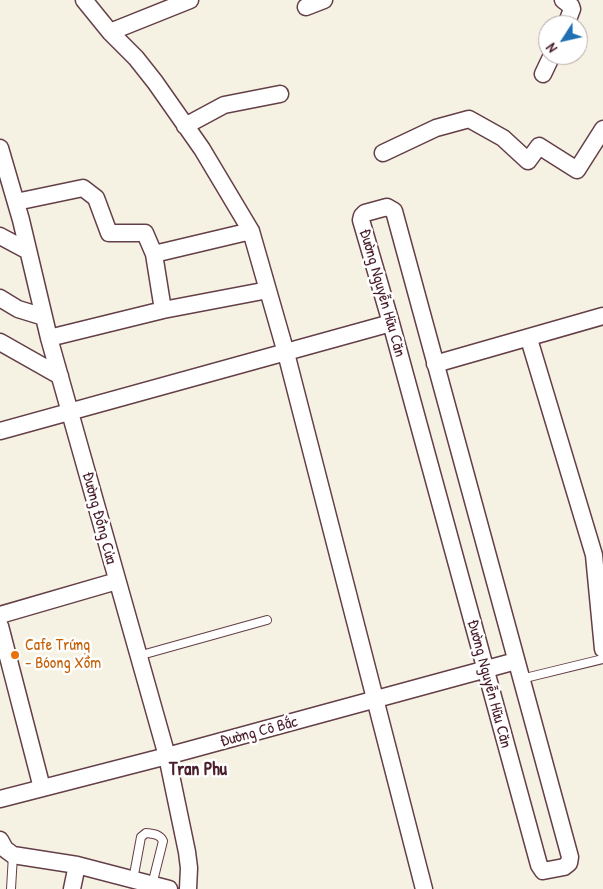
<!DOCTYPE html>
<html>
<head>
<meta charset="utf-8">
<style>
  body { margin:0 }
  #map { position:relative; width:603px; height:889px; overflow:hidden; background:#f5f2e3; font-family:"Patrick Hand",sans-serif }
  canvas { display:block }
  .north { position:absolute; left:538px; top:15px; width:50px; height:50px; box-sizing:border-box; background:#fff; border:1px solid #b7a5aa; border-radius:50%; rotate:235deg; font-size:14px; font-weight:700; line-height:20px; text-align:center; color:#4a1f2b }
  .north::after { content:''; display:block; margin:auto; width:18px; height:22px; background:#1f6fb2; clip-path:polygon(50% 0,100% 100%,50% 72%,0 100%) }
</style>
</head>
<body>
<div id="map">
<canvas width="603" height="889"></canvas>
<div class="north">N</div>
</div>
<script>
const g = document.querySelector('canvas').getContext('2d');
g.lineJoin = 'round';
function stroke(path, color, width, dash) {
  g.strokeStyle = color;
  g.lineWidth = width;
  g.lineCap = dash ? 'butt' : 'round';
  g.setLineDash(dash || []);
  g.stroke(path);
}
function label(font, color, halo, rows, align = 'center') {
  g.font = font + ' "Patrick Hand",sans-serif';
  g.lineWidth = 5;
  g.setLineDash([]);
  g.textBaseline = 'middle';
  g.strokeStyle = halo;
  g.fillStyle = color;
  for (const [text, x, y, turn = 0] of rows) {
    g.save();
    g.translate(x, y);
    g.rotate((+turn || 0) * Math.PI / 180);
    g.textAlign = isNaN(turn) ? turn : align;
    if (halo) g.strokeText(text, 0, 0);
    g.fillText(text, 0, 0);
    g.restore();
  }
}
const service = new Path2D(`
  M138,656L267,620
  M521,679L603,659
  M133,880L141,837L146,833C153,834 160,834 163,841L152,885
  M11,889L13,855`);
const minor = new Path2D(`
  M84,0L110,32L136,58L155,82L202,149L251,231L286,353L424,889
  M563,0L571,6L572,9L566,25
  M306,7L324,0
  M110,32L190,0
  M543,74L552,55
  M185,126L224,105L280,94
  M0,148L21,220L49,338L167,756L187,852L189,868L188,889
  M383,153L436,128L469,119L503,138L528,161L539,146L577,170L603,129
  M16,202L83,188L96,198L109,233H145L154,254
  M387,207L394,211L570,857L569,863L564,867L543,871L539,865L391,323L361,220L362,216L365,213Z
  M0,236L28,251
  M0,298L18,309L44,317
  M163,310L154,254L251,231
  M49,338L163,310L268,290
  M529,339L594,555L603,649
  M0,342L60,376
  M435,364L603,316
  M0,431L391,323
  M0,615L117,581
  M0,626L42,788
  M0,799L167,756L516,661
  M0,840L5,849L13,855L77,865L169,889
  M72,889L77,865`);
const markers = [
  [15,655,5,"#e8710a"]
];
const streetNames = [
  ["Đường Nguyễn Hữu Căn",382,293,74],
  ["Đường Đồng Cửa",99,518,75],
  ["Đường Nguyễn Hữu Căn",489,684,75],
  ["Đường Cô Bắc",259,732,-15]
];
const foodNames = [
  ["Cafe Trứng",25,646],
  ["- Bóong Xồm",25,664]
];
const neighbourhoodNames = [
  ["Tran Phu",198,770]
];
stroke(service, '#643f47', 10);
stroke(minor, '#643f47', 19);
stroke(service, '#fff', 8);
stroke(minor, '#fff', 16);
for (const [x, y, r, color] of markers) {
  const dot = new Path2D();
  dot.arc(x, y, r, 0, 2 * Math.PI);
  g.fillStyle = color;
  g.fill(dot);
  stroke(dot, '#fff', 2);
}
label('16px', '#4a1f2b', '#fff', streetNames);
label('16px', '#c56008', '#fff', foodNames, 'left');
label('bold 18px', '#4a1f2b', '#fff', neighbourhoodNames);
</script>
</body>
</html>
